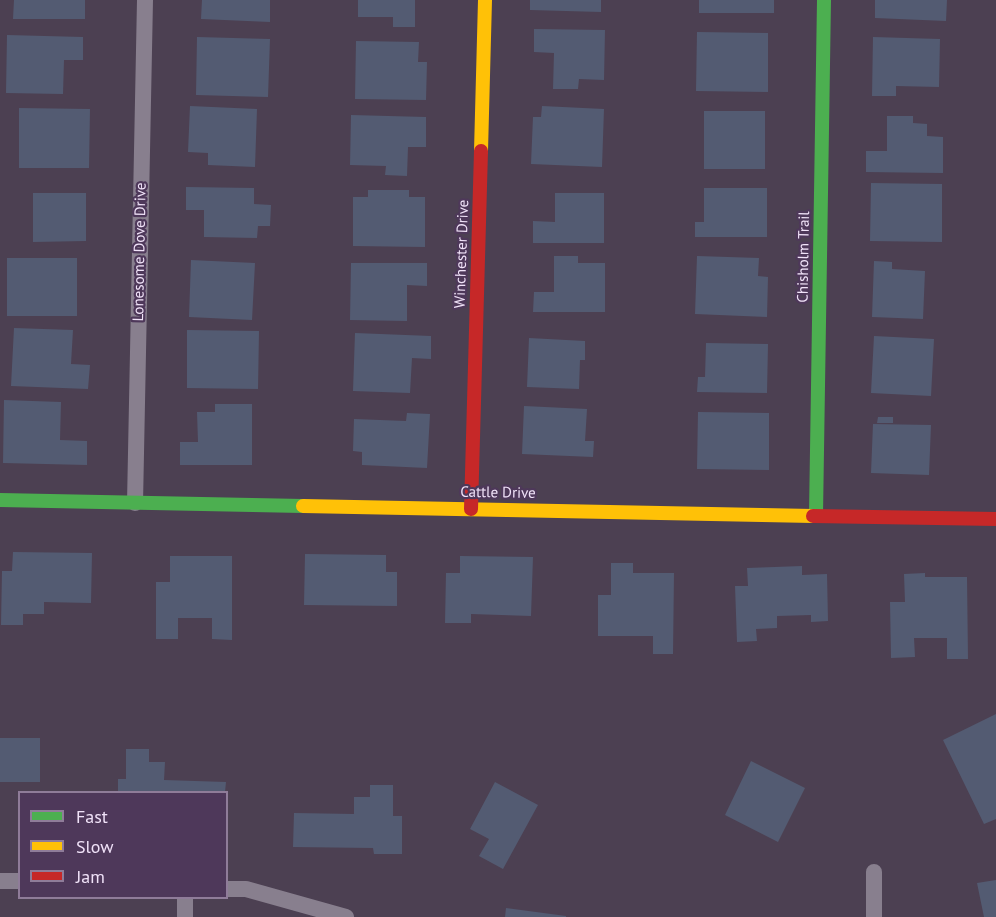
<!DOCTYPE html>
<html>
<head>
<meta charset="utf-8">
<style>
  body { margin:0 }
  #map { position:relative; width:996px; height:917px; overflow:hidden; background:#4c4052; font-family:"PT Sans",sans-serif }
  canvas { display:block }
  .legend { position:absolute; left:18px; top:791px; width:210px; height:108px; box-sizing:border-box; background:#4e385a; border:2px solid #8f7c99; margin:0; padding:8px 10px; list-style:none; font-size:18px; color:#f0e2f8 }
  .legend li { display:flex; align-items:center; gap:12px; height:30px }
  .legend b { width:30px; border:2px solid #8f7c99 }
</style>
</head>
<body>
<div id="map">
<canvas width="996" height="917"></canvas>
<ul class="legend">
<li><b style="height:8px;background:#4caf50"></b>Fast</li>
<li><b style="height:8px;background:#ffc107"></b>Slow</li>
<li><b style="height:8px;background:#c62828"></b>Jam</li>
</ul>
</div>
<script>
const g = document.querySelector('canvas').getContext('2d');
g.lineJoin = 'round';
function fillPath(path, color) {
  g.fillStyle = color;
  g.fill(path, 'evenodd');
}
function stroke(path, color, width, dash) {
  g.strokeStyle = color;
  g.lineWidth = width;
  g.lineCap = dash ? 'butt' : 'round';
  g.setLineDash(dash || []);
  g.stroke(path);
}
function label(font, color, halo, rows, align = 'center') {
  g.font = font + ' "PT Sans",sans-serif';
  g.lineWidth = 4.5;
  g.setLineDash([]);
  g.textBaseline = 'middle';
  g.strokeStyle = halo;
  g.fillStyle = color;
  for (const [text, x, y, turn = 0] of rows) {
    g.save();
    g.translate(x, y);
    g.rotate((+turn || 0) * Math.PI / 180);
    g.textAlign = isNaN(turn) ? turn : align;
    if (halo) g.strokeText(text, 0, 0);
    g.fillText(text, 0, 0);
    g.restore();
  }
}
const building = new Path2D(`
  M14,0H85V19H13Z
  M202,0H270V22L201,19Z
  M358,0H415V27H393V17H358Z
  M530,0H601V12L530,10Z
  M699,0H774V13H699Z
  M875,0H947L946,21L875,18Z
  M534,29L605,30L604,80L579,79L578,89H553L554,53L534,52Z
  M697,32L768,33V92L696,91Z
  M7,35L83,37V60H64L63,94L6,93Z
  M197,37L270,39L268,97L196,95Z
  M873,37L940,39L939,87L896,86V96H872Z
  M356,41L419,42L418,62H427L426,100L355,99Z
  M190,106L257,109L255,167L208,165V153L188,152Z
  M542,106L604,109L602,167L531,164L533,117H541Z
  M19,108L90,109L89,168H19Z
  M704,111H765V169H704Z
  M351,115L426,117V147H408L407,176L385,175L386,166L350,165Z
  M887,116H913V123L927,124V136L943,137V173L866,172V151H887Z
  M871,183L942,184V242L870,241Z
  M186,187L254,188V204L271,205L270,226H258L257,238L204,237V210H186Z
  M704,188H767V237H695V222H704Z
  M368,190H409V197H425V247L353,246V197H368Z
  M33,193H86V241L33,242Z
  M555,193H604V243H533V221L555,222Z
  M554,256H578V263H605V312H533L534,292H554Z
  M697,256L759,258L758,276L768,277L767,317L695,314Z
  M7,258H77V316H7Z
  M191,260L255,263L252,320L189,317Z
  M874,261L892,262V269L925,271L923,319L872,317Z
  M351,263H427V286L407,285V321L350,320Z
  M14,328L73,330L71,364L90,365L88,389L11,386Z
  M187,330L259,331L258,389L187,388Z
  M355,333L431,336V359L412,358L410,393L353,391Z
  M874,336L934,339L931,396L871,393Z
  M529,338L585,341V360H580L579,389L527,387Z
  M706,343L768,344L767,393L697,392L698,377H705Z
  M4,400L61,402L60,440L87,441V465L3,463Z
  M215,404H252V465H180V442H198L197,412H215Z
  M524,406L587,409L585,441H594L593,457L522,454Z
  M698,412L769,413V470L697,469Z
  M407,413L430,414L427,468L362,465V452L353,451L354,419L406,421Z
  M878,417H893V423H877Z
  M873,424L931,425L929,475L871,473Z
  M13,552L92,553L91,603L44,602V614H23V625H1L2,571H12Z
  M305,554L386,555V572H397V606L304,605Z
  M170,556H232V640L212,639V618H178V639H156V582H170Z
  M460,556L533,557L531,616L471,614V623H445L446,573H460Z
  M611,563H633V573H674L673,654H653V636H598V595H611Z
  M802,566V575L827,574L828,621L811,622V615L777,616V628L756,629L757,641L737,642L735,586H748L747,568Z
  M925,573V577H967L968,659H947V638H914L915,657L891,658L890,602H905L904,574Z
  M996,714V819L984,824L943,740Z
  M0,738H40V782H0Z
  M126,749H149V762H165L164,780L226,782L225,792H118V779H126Z
  M751,761L805,788L778,842L725,815Z
  M495,782L538,805L503,869L479,856L489,839L470,829Z
  M370,785H393V816H402V854H374L373,848L293,847L294,813L354,814V797H370Z
  M996,880V917H984L977,883Z
  M506,908L566,916V917H505Z`);
const street = new Path2D(`
  M135,503L145,0
  M0,881H20
  M226,889H246L346,917
  M185,917V898
  M874,917V872`);
const fast = new Path2D(`
  M0,500L303,506
  M816,515L824,0`);
const slow = new Path2D(`
  M481,151L485,0
  M303,506L813,516`);
const jam = new Path2D(`
  M471,509L481,151
  M813,516L996,519`);
const streetNames = [
  ["Lonesome Dove Drive",140,252,-89],
  ["Winchester Drive",462,254,-88],
  ["Chisholm Trail",804,257,-89],
  ["Cattle Drive",498,493,1]
];
fillPath(building, '#535b72');
stroke(street, '#887f8e', 16);
stroke(fast, '#4caf50', 14);
stroke(slow, '#ffc107', 14);
stroke(jam, '#c62828', 14);
label('15px', '#f0e2f8', '#4e385a', streetNames);
</script>
</body>
</html>
